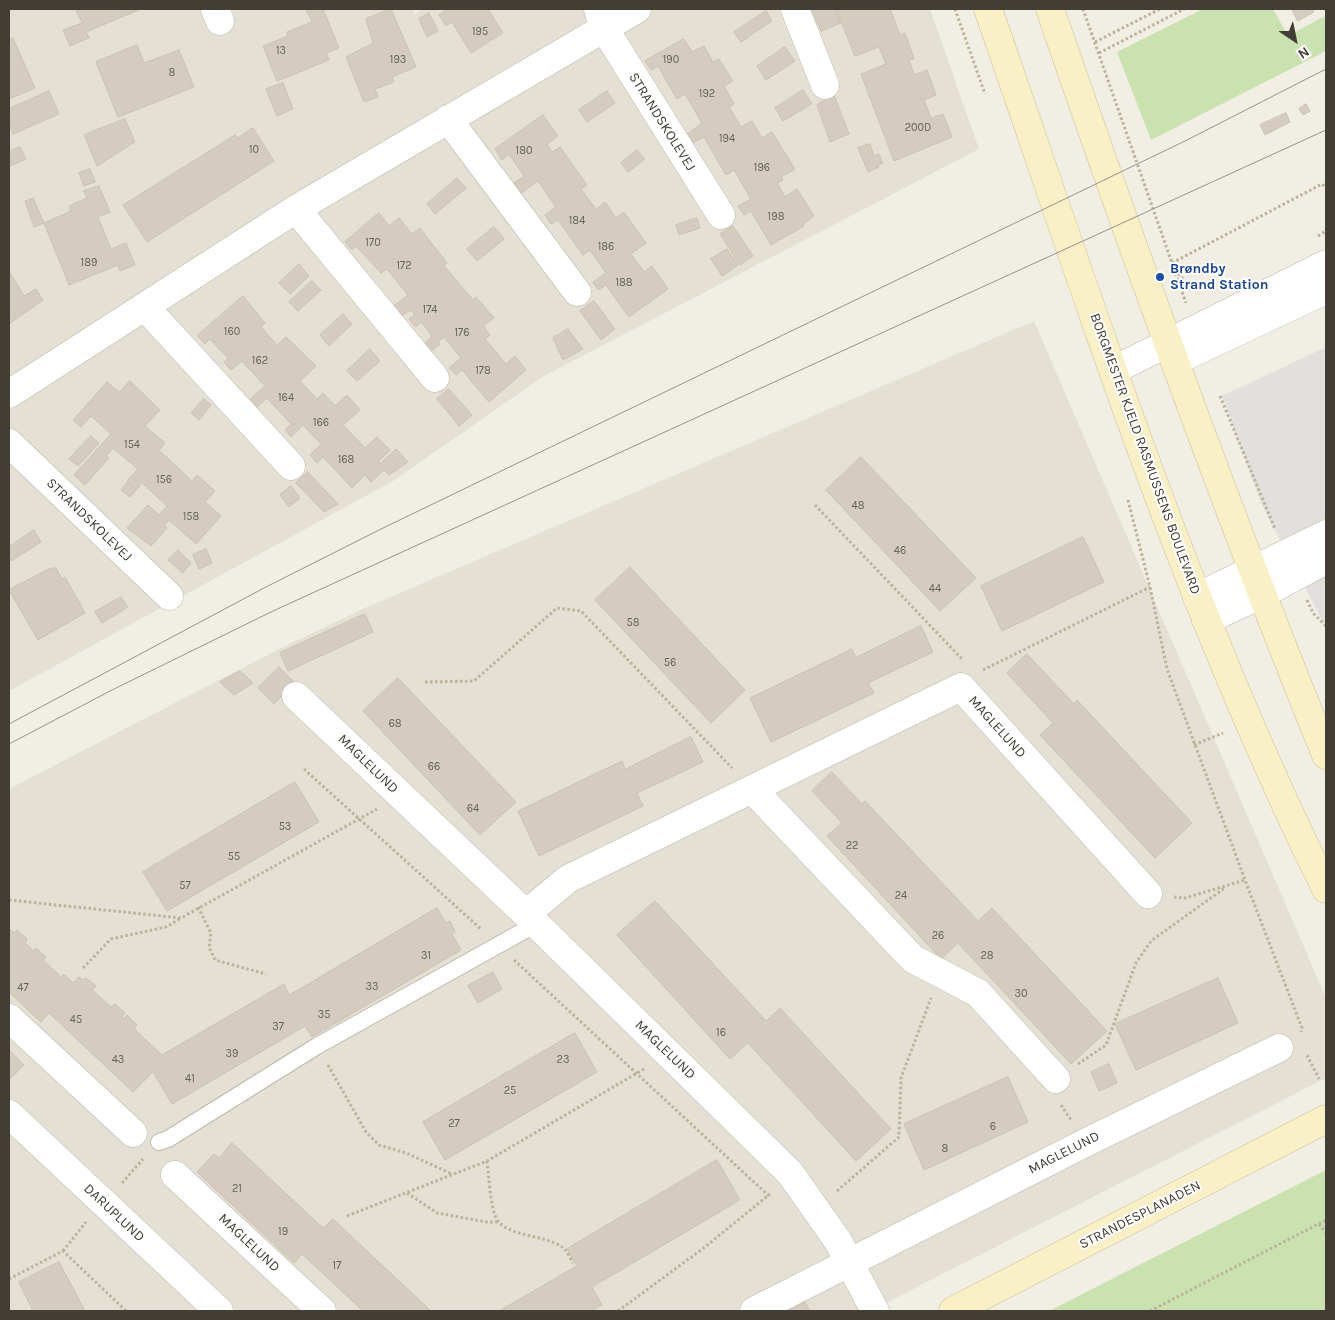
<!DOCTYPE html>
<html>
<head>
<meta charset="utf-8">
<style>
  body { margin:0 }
  #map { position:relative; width:1335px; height:1320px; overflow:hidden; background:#f1eee4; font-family:Karla,sans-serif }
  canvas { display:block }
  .frame { position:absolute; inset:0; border:10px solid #423e35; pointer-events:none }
  .north { position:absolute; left:1270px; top:15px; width:50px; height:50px; -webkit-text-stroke:4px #fff; paint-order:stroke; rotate:146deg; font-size:14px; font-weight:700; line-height:20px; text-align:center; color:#423e35 }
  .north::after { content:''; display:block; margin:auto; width:18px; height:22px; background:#423e35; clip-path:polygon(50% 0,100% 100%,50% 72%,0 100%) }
</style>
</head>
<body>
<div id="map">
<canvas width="1335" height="1320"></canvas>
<div class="frame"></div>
<div class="north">N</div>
</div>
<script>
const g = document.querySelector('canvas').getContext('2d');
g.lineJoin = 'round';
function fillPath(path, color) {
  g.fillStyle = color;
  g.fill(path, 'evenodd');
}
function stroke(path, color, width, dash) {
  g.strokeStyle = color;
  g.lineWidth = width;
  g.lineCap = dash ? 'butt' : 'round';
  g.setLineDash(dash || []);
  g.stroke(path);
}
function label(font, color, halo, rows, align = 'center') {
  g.font = font + ' Karla,sans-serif';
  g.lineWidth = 4;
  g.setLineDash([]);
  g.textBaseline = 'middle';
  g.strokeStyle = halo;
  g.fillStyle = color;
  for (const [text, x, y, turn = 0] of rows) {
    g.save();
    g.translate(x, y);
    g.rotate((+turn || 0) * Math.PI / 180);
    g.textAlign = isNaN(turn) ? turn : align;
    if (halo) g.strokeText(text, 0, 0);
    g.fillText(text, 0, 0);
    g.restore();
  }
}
const residential = new Path2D(`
  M9,9H413L415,14L422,9H930L979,149L544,376L393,481L9,691Z
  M1034,321L1326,998V1078L870,1311H9V789L277,650L365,608Z`);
const green = new Path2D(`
  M1203,9H1273L1288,36L1323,17L1326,18V51L1151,140L1117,52Z
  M1326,1170V1311H1049Z`);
const parking = new Path2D(`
  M1326,347V628L1261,503L1222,396Z`);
const building = new Path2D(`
  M76,9H141L86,32L89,38L70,46L63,30L82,23Z
  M306,9H323L339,48L326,53L329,60L277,81L263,46L288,36L287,32L312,22Z
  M391,9L416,67L392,77L394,82L375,89L378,97L364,102L346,57L373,43L366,19Z
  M449,9H488L503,33L471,53L452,22L446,26L439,15Z
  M818,9H835L841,23L821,31L817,21L814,22L810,11Z
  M837,9H890L900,35L905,33L914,59L909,60L914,75L927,70L936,95L924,100L931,118L943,114L952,137L894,161L861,74L886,64L879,47L855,56Z
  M1292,9H1312L1314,12L1298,21Z
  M766,11L772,21L741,42L734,32Z
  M429,13L438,31L427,37L419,19Z
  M13,38L35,88L9,99V40Z
  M684,39L692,52L704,46L713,62L719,59L733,81L724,86L734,104L729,107L741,127L752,121L762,138L772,132L795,169L781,177L783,180L777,183L785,197L797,189L814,216L803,224L804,226L771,245L751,211L744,215L738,206L751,199L734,170L726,175L704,137L691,144L686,135L702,123L685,94L677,99L658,66L651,70L645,61Z
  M137,45L144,63L179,50L194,87L118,117L96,62Z
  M785,47L795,61L766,80L757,66Z
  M283,83L293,109L277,116L266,89Z
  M803,90L812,104L783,121L775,108Z
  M49,91L59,114L13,134L9,124V109Z
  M607,91L615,103L587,122L579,110Z
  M834,95L849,134L830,142L817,105Z
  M1306,104L1310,111L1303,115L1299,109Z
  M1286,113L1290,122L1265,135L1260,125Z
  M543,115L558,136L547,144L552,152L560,147L587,185L581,189L596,209L605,202L616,218L624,212L646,243L631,254L644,272L652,266L668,289L629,317L606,285L598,290L593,282L606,273L590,250L583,255L558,220L551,224L545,215L556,207L538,181L521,193L514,183L524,176L509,154L502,160L495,149Z
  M125,119L135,142L97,166L84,135Z
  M253,128L274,161L147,242L123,205L235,135L237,138Z
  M870,144L874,156L879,154L883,163L878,165L879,167L868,172L858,148Z
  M20,147L26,159L10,166L9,152Z
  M637,150L645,159L628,172L621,163Z
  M90,169L95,182L84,186L79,173Z
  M457,178L466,188L435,214L427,204Z
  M99,186L110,212L98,217L111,249L126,243L135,265L120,271L118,265L69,285L44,223L34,227L25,201L33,198L44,223L71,211L69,206L87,198L84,191Z
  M379,213L389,226L399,218L412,234L420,228L447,263L444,266L473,300L476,297L494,318L483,326L490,335L485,339L506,364L515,356L526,370L489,402L462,370L456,375L449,368L461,358L444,337L438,342L440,344L428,354L422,346L432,336L421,322L416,327L409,319L415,315L411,310L398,318L390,309L408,295L387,269L381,273L356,246L352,250L345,242Z
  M697,218L700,228L679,235L676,225Z
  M733,226L753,256L740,265L720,234Z
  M494,227L504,239L477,261L467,249Z
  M727,249L738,265L722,276L711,259Z
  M299,264L309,276L290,294L279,283Z
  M9,271L24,296L36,289L43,300L9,324Z
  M312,281L321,290L298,311L289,302Z
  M243,296L265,323L261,327L277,345L286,337L316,366L300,381L317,399L323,393L335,406L347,395L360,410L343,425L365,448L377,437L390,450L378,462L380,464L396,449L408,462L389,475L384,470L371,482L365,475L352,488L323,457L317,463L310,455L321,444L303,425L291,437L285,430L291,424L267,398L255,409L248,401L265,386L242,361L231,370L224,362L228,358L210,339L205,344L197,336Z
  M594,301L615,329L601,340L580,311Z
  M343,314L352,324L329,346L320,335Z
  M568,329L583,349L563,360L553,338Z
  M370,349L380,361L357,381L347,371Z
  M130,381L160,410L145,426L165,443L159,450L192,481L197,475L215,491L205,502L221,516L196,544L169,520L164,526L167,528L151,546L127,528L148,505L159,515L167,506L142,483L136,490L127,481L138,469L113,448L106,456L109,458L85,485L74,475L111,434L91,416L81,427L73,420L107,382L119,392Z
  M449,389L472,415L459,426L437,399Z
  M204,399L211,405L199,420L191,413Z
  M91,436L99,443L78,466L69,459Z
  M861,457L976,578L940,611L826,490Z
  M308,472L338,504L324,512L296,483Z
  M128,482L136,490L130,497L121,490Z
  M291,486L300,498L289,507L280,495Z
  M34,530L41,542L11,561L9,557V547Z
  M1083,537L1104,582L1002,631L981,586Z
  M206,549L212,563L199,569L193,555Z
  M178,550L191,563L183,573L168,560Z
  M630,567L745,690L711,723L595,600Z
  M51,568H56L62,579L65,577L85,613L38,640L9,590Z
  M121,597L128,607L102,623L95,612Z
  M365,614L373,632L288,671L280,653Z
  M921,626L933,652L868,683L874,693L771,742L750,698L852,649L856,657Z
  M1027,654L1074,704L1077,700L1192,823L1155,858L1040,735L1053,723L1007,673Z
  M279,667L295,683L274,704L258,688Z
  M240,671L253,683L234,695L220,682Z
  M398,678L516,802L480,835L363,711Z
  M691,737L703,762L637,793L643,806L539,856L518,811L622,761L625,769Z
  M832,772L862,804L865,801L978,921L992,908L1107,1031L1071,1064L958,943L941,959L827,836L842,823L812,791Z
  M295,782L319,822L167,911L143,872Z
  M655,901L766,1021L780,1008L891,1129L856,1161L748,1043L730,1059L617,935Z
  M437,908L446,923L450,921L455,932L452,934L461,950L312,1037L305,1026L172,1104L153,1072L133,1092L49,1013L41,1022L9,992V928L14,933L17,930L27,939L25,943L34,951L36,948L46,957L43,960L61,977L64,974L73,983L79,977L83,980L86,978L96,986L92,990L111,1007L115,1004L125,1013L122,1017L124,1019L127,1015L137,1025L134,1029L162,1055L284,984L289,995Z
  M493,972L502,989L478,1003L468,986Z
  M1218,978L1238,1023L1136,1070L1115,1024Z
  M575,1033L597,1072L445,1160L423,1122Z
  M9,1050L24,1065L9,1080Z
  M1109,1064L1117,1083L1099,1091L1091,1072Z
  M1008,1077L1028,1122L924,1170L904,1124Z
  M232,1143L323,1228L333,1219L431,1311H363L302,1254L294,1263L197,1172L214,1154L219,1158Z
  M717,1160L740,1200L592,1287L602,1305L591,1311H499L577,1266L567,1249Z
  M59,1262L85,1311H33L19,1282Z
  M803,1299L810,1311H779Z`);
const path = new Path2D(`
  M955,9L985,94
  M1083,9L1186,303
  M1324,9H1326
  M1095,42L1160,9
  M1099,53L1184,9
  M1318,236L1326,231
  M1172,263L1322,184L1326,188
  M1176,269C1184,283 1195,290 1212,288
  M1220,396L1275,529
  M1128,500L1150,587L1167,669L1245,880L1302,1028L1301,1032
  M815,505L963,660
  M1307,600L1313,613L1326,626
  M983,670L1150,587
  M425,682L474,681L557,608L581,611L732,768
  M1194,745L1223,733
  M304,769L482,930
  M1174,897L1185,898L1245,880
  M9,900L181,918L377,809
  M198,907L211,933L209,947L215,960L266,974
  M514,960L769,1196
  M83,968L111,939L166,927L181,918
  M1307,1055L1319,1079
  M1078,1064L1106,1045L1136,963L1151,941L1226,887
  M328,1065L366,1132L379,1145L406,1153L452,1174
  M1061,1105L1071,1120
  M487,1161C489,1175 490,1210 498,1221C510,1237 546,1235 562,1247C567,1250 570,1258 573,1263
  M122,1183L143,1159
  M837,1191L899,1137L901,1078L931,998
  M407,1193L437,1213L487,1222H498
  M347,1216L487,1161L644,1069
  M1319,1224L1326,1233
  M63,1251L86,1222
  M9,1279L63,1251L126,1311
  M618,1311L705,1247L770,1194
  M1150,1311L1326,1220`);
const lane = new Path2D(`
  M159,1142L168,1139L317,1046L536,924`);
const street = new Path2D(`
  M215,9L220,21
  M598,9L604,28L721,215
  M795,9L825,85
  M448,119L577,292
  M296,209L435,378
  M145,307L291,466
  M1175,361L1326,290
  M1114,370L1326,264
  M9,394L296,209L637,9
  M9,443L169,596
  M1197,597L1326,534
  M1206,620L1263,594L1326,560
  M296,696L526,914L790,1173L838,1241L875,1311
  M752,789L913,959L978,993L1056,1079
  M526,914L568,879L961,687L1148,894
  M9,1018L133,1133
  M9,1114L219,1311
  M175,1175L322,1311
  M754,1311L1089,1141L1279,1048`);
const secondary = new Path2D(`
  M988,9C1091,305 1186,607 1326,889
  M1050,9C1136,259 1226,510 1326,755
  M953,1311L1326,1119`);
const tram = new Path2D(`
  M9,724L264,588L381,529L1187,140L1326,69
  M9,744L112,690L273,611L1326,130`);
const markers = [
  [1160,277,5,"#1a4fb4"]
];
const numberNames = [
  ["195",480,32],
  ["13",281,51],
  ["193",398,60],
  ["190",671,60],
  ["8",172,73],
  ["192",707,94],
  ["200D",918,128],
  ["194",727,139],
  ["10",254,150],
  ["180",524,151],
  ["196",762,168],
  ["198",776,217],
  ["184",577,221],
  ["170",373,243],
  ["186",606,247],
  ["189",89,263],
  ["172",404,266],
  ["188",624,283],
  ["174",430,310],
  ["160",232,332],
  ["176",462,333],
  ["162",260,361],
  ["178",483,371],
  ["164",286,398],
  ["166",321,423],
  ["154",132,445],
  ["168",346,460],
  ["156",164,480],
  ["48",858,506],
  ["158",191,517],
  ["46",900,551],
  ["44",935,589],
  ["58",633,623],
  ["56",670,663],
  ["68",395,724],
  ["66",434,767],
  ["64",473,809],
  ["53",285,827],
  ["22",852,846],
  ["55",234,857],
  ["57",185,886],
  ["24",901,896],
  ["26",938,936],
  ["31",426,956],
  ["28",987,956],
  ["33",372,987],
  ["47",23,988],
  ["30",1021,994],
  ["35",324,1015],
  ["45",76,1020],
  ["37",278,1027],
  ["16",721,1033],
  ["39",232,1054],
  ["43",118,1060],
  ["23",563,1060],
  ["41",190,1079],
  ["25",510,1091],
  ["27",454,1124],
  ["6",993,1127],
  ["8",945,1149],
  ["21",237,1189],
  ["19",283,1232],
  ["17",337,1266]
];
const streetNames = [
  ["STRANDSKOLEVEJ",662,122,58],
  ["BORGMESTER KJELD RASMUSSENS BOULEVARD",1145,454,70],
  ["STRANDSKOLEVEJ",89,520,44],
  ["MAGLELUND",997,727,48],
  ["MAGLELUND",368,764,44],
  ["MAGLELUND",665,1050,44],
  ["MAGLELUND",1064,1153,-27],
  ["DARUPLUND",114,1213,43],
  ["STRANDESPLANADEN",1140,1215,-27],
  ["MAGLELUND",249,1243,43]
];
const transitNames = [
  ["Brøndby",1170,269],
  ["Strand Station",1170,285]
];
fillPath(residential, '#e4e0d3');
fillPath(green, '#c9e2b0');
fillPath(parking, '#e2e0dc');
fillPath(building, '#d4ccbe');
stroke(building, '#cbc2af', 1);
stroke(lane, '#beb8ab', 18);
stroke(street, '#beb8ab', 29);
stroke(secondary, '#cdc297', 29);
stroke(path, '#bcb29a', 3, [2.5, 2.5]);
stroke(lane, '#fff', 16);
stroke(street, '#fff', 28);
stroke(secondary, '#faf0c5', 28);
stroke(tram, '#939393', 1);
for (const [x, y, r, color] of markers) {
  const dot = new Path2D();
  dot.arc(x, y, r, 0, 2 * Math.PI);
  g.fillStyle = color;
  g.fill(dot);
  stroke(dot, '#fff', 2);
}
label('11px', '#666257', null, numberNames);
label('14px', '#423e35', '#fff', streetNames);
label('bold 14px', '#164399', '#fff', transitNames, 'left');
</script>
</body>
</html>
